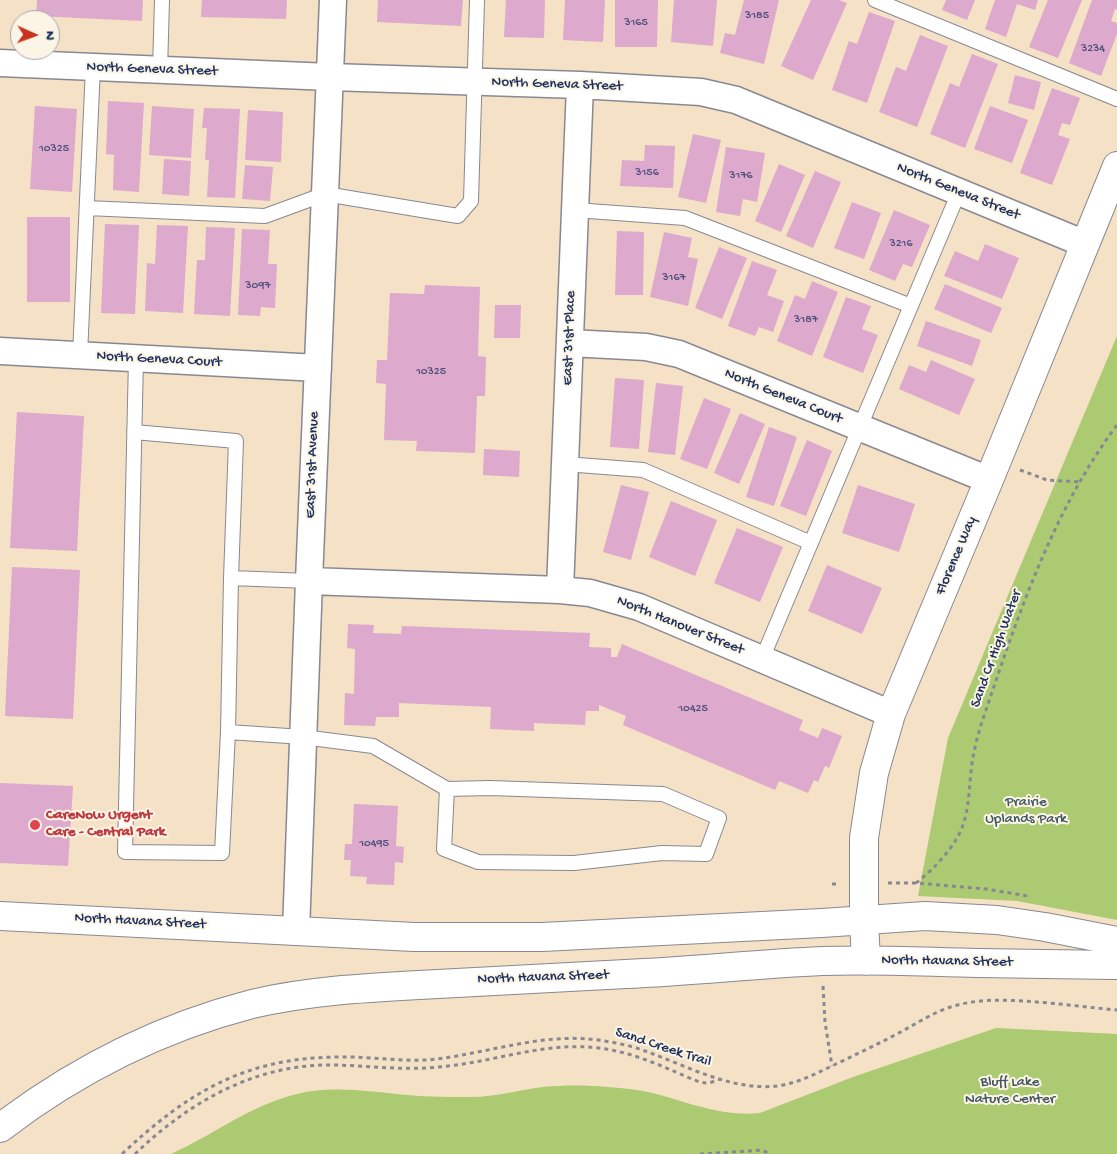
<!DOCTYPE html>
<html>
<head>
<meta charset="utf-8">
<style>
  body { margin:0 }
  #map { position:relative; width:1117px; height:1154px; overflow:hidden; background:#f5e1c5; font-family:"Gochi Hand",sans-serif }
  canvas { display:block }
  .north { position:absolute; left:10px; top:10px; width:50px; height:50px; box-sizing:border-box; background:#fcf5e5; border:1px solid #a2a6af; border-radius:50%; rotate:92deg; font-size:14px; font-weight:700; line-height:20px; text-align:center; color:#1b2f5e }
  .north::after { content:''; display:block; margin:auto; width:18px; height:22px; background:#c8321e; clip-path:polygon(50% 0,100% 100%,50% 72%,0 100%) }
</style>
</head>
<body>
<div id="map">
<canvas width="1117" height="1154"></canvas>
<div class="north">N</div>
</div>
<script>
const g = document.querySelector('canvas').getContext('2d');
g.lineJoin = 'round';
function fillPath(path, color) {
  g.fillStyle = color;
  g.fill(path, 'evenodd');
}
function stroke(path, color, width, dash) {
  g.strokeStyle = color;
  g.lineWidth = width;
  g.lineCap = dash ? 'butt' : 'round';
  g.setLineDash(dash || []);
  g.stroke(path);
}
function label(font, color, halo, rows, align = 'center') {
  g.font = font + ' "Gochi Hand",sans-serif';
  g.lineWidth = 4;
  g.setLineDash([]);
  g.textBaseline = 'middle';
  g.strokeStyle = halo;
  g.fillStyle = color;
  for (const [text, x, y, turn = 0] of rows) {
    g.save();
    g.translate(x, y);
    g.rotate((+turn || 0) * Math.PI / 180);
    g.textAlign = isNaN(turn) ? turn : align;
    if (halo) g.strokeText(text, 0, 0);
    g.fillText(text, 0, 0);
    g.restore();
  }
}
const green = new Path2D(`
  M1117,336V920L1017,901L918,896L948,738Z
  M996,1028L1117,1034V1154H171C213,1135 251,1105 297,1094C333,1085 371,1092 407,1095C428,1097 450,1097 471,1097C495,1097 519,1090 543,1087C564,1085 586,1085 607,1087C625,1088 642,1090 660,1095C692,1104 726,1117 760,1113L853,1077Z`);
const building = new Path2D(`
  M37,0H143L142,21L36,16Z
  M202,0H287L286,19L201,17Z
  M378,0H463L461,26L377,22Z
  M506,0H545L544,38L504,37Z
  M565,0H605L603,42L563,40Z
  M615,0H658L657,47H615Z
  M674,0H717L713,46L671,42Z
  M744,0H779L764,64L720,53L725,33L735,35Z
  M811,0H839L847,3L813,80L781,66Z
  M946,0H975L967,20L942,10Z
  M995,0H1038L1035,10L1017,4L1006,37L985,29Z
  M1048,0H1082L1058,58L1029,47Z
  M1092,0H1117V10L1115,9L1111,21L1117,23V34L1101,76L1069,63Z
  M869,12L895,21L867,103L832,90L849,41L857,44Z
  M920,35L948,46L917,127L879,112L896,67L906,71Z
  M972,54L998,64L965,148L930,134L950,83L959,87Z
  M1015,75L1041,82L1034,110L1008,103Z
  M1052,88L1080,98L1070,125L1062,123L1058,135L1070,139L1052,185L1020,173Z
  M108,101L144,103L139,192L113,190L114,155L106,154Z
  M35,106L77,109L72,192L30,189Z
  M152,106L194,109L191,158L149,155Z
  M990,106L1028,120L1012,163L974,149Z
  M204,108L240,109L235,198L207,197L209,160H205L207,128H202Z
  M248,110L283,112L281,162L245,160Z
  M693,134L721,140L706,203L678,197Z
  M645,145L675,146L673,188L620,186L622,160L644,161Z
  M726,147L765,153L757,202L743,199L740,216L716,212Z
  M164,159L191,161L189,196L162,194Z
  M779,164L805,175L781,232L755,221Z
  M245,165L273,167L270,201L242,199Z
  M815,171L841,182L813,248L786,236Z
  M852,202L881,213L864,259L834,248Z
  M894,210L930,225L912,267L903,264L895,281L869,270Z
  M27,217H70V302H27Z
  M105,224L139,225L135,314L101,313Z
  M157,225L188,226L183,313L145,311L147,263L155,264Z
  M206,227L235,228L230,316L194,314L197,260H205Z
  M242,229L270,230L268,264H277L275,308L261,307L260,316L238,315Z
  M617,231L644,232L643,295H615Z
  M664,232L692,238L688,257L698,259L688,306L650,297Z
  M985,244L1019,258L1002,299L944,276L955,251L978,261Z
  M719,247L747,258L722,319L695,308Z
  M752,261L777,270L767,295L784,301L773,332L759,327L755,336L728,326Z
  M812,281L838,292L812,356L777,341L795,295L805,299Z
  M945,284L1002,308L991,333L934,309Z
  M425,285L480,287L478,356L486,357L485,396H477L475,453L416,451L417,441L384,440L386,384L376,383L377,360H387L390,293L424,294Z
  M846,297L871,306L862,329L878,335L863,373L823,357Z
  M495,305H521L520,338H494Z
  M926,321L981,340L972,366L917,346Z
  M931,360L975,379L959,415L899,389L909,365L926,372Z
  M615,378L644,380L639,449L610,447Z
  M656,383L683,386L675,455L648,452Z
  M704,398L731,409L707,469L680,459Z
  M17,412L84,416L77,551L10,548Z
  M740,413L765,424L739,484L714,473Z
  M769,427L797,437L774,506L746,497Z
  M807,440L832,451L806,516L780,506Z
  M484,449L520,451L519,477L483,475Z
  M621,485L649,492L631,560L603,552Z
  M858,485L915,504L899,552L842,533Z
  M671,501L717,520L695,576L649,557Z
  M737,528L783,547L760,602L714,583Z
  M827,565L882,588L862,634L808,611Z
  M12,567L80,570L73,719L5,716Z
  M348,624L374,625L373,633L401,634L402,626L590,633L589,647L611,648V657H617L622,644L803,720L799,730L818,738L822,728L842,736L829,768L825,766L818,782L814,780L808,793L779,781L775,790L623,725L626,716L599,705V711H586L585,725L534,723V731L490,729L491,707L399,703V717H376L375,726L344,725L345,693L354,694L355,649L347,648Z
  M0,783L73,786L68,866L0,863Z
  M354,804L398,806L396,846L404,847L403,863L395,862L394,885L366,884L367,877L350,876L351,860H344L345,844H352Z`);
const path = new Path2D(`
  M1020,470L1047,480L1081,482
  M888,883H916L986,889L1028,896
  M916,883C934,869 956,846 963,825C969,807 969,790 971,772C973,751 979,730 986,710C1019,612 1054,509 1117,425
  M832,884H839
  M823,986L825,1022L832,1066
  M122,1154C188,1092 245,1058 337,1057C371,1056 404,1063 437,1059C493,1052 548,1031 604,1041C618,1043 632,1046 645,1051C687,1066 732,1091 777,1086C799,1083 817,1073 836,1064C855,1055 874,1046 893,1036C909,1028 924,1018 940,1011C975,996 1011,1000 1049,1003C1071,1005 1094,1008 1117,1010
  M135,1154C188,1103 253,1065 329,1065C365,1065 402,1071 438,1067C492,1063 544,1041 599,1048C624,1051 648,1060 671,1070C682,1074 695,1082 706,1083C711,1083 717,1080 721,1079
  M700,1154L762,1150L770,1154`);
const lane = new Path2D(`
  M875,0L1117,99
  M160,70L162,0
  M87,208L265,216L325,194L458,216L471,201L477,0
  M575,210L685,218L911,306
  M80,355L93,67
  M136,358L125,852L222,853L228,732
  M134,432L236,441L231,578
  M565,464L643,470L811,543
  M309,581L231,578L228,732L303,737L373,746L447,789L490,788L663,794L719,818L706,854L662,853L574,863L478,862L444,849L447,789
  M762,659L959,192`);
const street = new Path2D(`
  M0,63L330,77L580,85L701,92L736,100L1085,244
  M570,343L646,347L679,354L989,480
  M0,351L318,368
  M309,581L560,590L590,593L639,607L891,714
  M560,590L580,85
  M296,931L309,581L333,0`);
const secondary = new Path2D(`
  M0,916L414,937H542L822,923L925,916L997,920L1045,927L1117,941
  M866,961L864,920V838L874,773L891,714L989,480L1117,166
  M0,1128C76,1070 159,1028 252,1004C307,991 363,988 419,985C488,981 557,978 626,974C692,971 757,964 822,961C874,959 926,962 978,963C1025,964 1071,964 1117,965`);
const markers = [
  [35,825,6,"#e0444e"]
];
const numberNames = [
  ["3185",757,16],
  ["3165",636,23],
  ["3234",1093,49],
  ["10325",54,149],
  ["3156",647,173],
  ["3176",741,176],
  ["3216",901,244],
  ["3167",674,278],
  ["3097",258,286],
  ["3187",806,320],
  ["10325",431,372],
  ["10425",693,709],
  ["10495",374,844]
];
const streetNames = [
  ["North Geneva Street",152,70,2],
  ["North Geneva Street",557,85,2],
  ["North Geneva Street",958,192,22],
  ["East 31st Place",570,338,-88],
  ["North Geneva Court",159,360,3],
  ["North Geneva Court",783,397,22],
  ["East 31st Avenue",313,465,-88],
  ["Florence Way",957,556,-67],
  ["North Hanover Street",680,626,22],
  ["Sand Cr High Water",997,649,-70],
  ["North Havana Street",140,922,3],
  ["North Havana Street",947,962,1],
  ["North Havana Street",543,978,-2],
  ["Sand Creek Trail",663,1048,18]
];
const parkNames = [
  ["Prairie",1026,803],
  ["Uplands Park",1026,820],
  ["Bluff Lake",1010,1083],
  ["Nature Center",1010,1100]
];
const healthNames = [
  ["CareNow Urgent",46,816],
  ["Care - Central Park",46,833]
];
fillPath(green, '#abca71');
fillPath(building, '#dda9cc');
stroke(lane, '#888892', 16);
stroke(street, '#888892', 29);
stroke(secondary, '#888892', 30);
stroke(path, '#888892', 3, [4, 4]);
stroke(lane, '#fff', 14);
stroke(street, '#fff', 26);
stroke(secondary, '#fff', 28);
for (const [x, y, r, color] of markers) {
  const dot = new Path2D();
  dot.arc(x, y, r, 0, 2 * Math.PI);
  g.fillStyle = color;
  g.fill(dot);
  stroke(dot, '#fcf5e5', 2);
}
label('12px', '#4c4e7a', null, numberNames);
label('15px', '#1b2f5e', '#fcf5e5', streetNames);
label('15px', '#3f5663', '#fcf5e5', parkNames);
label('bold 15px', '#be3a42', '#fcf5e5', healthNames, 'left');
</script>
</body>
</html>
